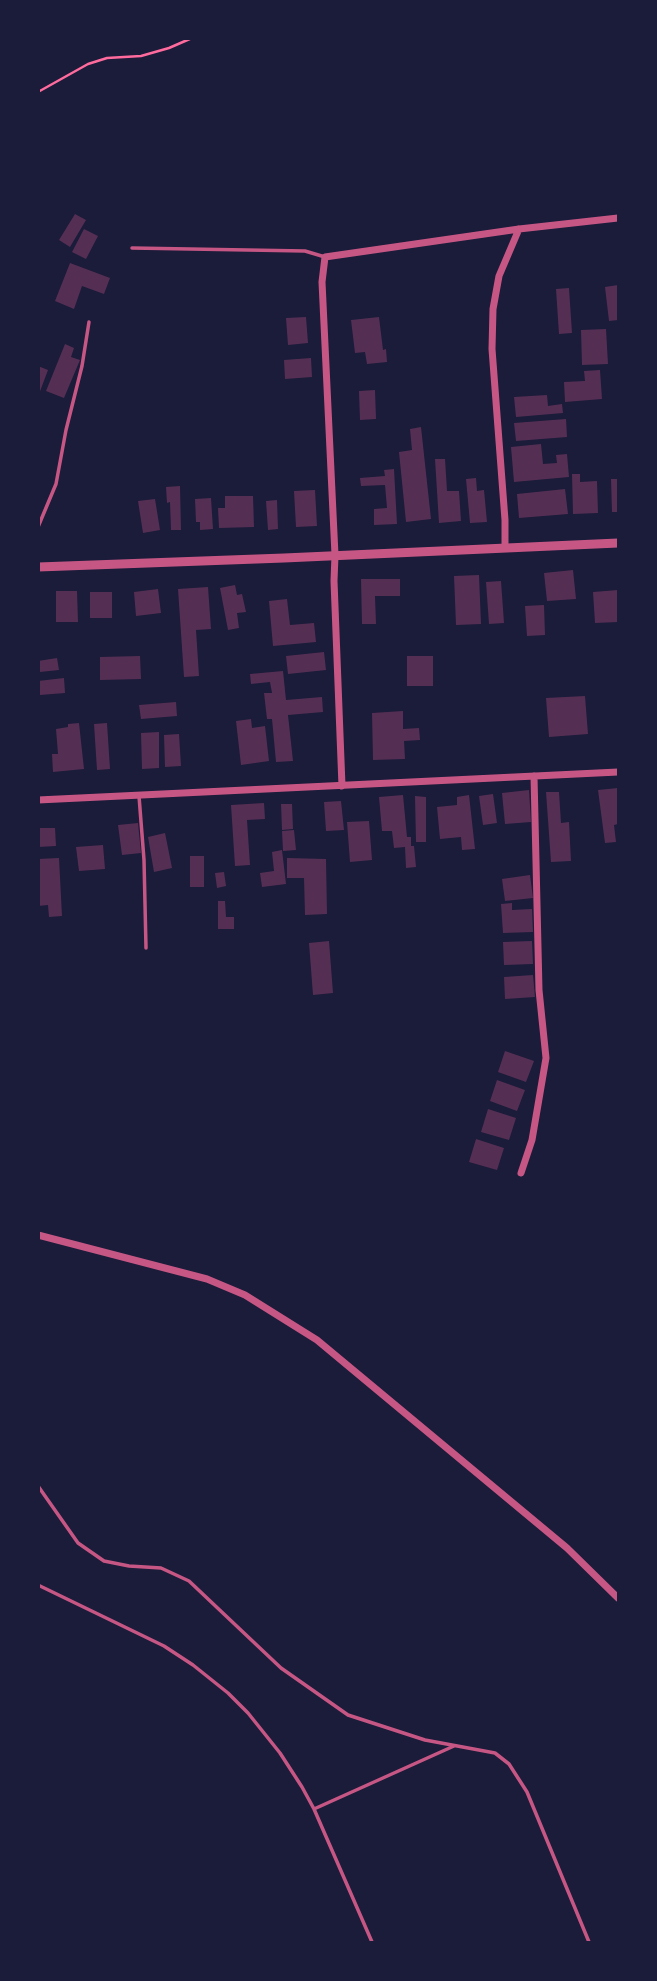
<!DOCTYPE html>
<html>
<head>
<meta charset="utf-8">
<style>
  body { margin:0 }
  #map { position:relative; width:657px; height:1981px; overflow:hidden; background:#1b1b3a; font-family:"Exo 2",sans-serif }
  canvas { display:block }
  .frame { position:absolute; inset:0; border:40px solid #1b1b3a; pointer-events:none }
</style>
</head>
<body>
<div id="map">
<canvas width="657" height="1981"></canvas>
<div class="frame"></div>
</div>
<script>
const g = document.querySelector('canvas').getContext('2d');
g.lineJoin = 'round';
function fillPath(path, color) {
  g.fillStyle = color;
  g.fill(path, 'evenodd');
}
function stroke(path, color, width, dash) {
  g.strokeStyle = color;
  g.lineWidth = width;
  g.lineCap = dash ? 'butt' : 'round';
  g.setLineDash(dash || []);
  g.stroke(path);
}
const building = new Path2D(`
  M75,214L86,220L70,247L59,240Z
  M84,229L98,236L86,259L72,252Z
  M70,263L110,278L104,294L82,286L74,309L55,301Z
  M618,285V320L609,321L605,287Z
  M569,288L572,333L559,334L556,289Z
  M306,317L308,343L288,345L286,318Z
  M379,317L383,350L386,349L387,362L367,364L365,352L355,353L351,320Z
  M606,329L608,364L582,365L581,330Z
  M65,344L74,348L71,357L80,360L64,398L46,391Z
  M311,358L312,377L285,379L284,360Z
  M38,366L48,370L39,394H38Z
  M600,370L602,399L565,402L564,382L585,381L584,371Z
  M375,390L376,419L360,420L359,391Z
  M547,395L548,406L562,404L563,413L516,417L514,397Z
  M566,419L567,437L516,441L514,423Z
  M421,427L431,519L406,522L399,452L412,450L410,429Z
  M541,444L543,464L557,463L556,455L567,454L569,477L514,482L511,447Z
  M435,459H445L447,491H459L461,521L439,523Z
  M394,469L397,524L374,525V509L387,508L385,485L361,486L360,478L385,476L384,470Z
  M572,474H580V482L597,481L598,513L573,514Z
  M476,478L477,491L484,490L487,522L470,523L466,479Z
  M611,479H618V512H612Z
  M180,486L181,530H171L170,502L167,503L166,487Z
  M565,489L568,514L519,518L517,494Z
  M315,490L317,526L296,527L294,491Z
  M225,496H253L254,527L219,528L218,508H225Z
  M211,498L213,529L200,530V522H196L195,499Z
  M155,499L160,530L143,533L138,501Z
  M277,500L278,529L268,530L266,501Z
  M573,570L576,599L547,601L544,573Z
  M479,575L481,624L456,625L454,576Z
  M361,579H400V596H375L376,624H362Z
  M501,581L504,623L489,624L486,582Z
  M235,585L237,595L242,594L246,612L237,613L239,628L228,630L220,588Z
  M208,587L211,629L196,630L199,676L184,677L178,589Z
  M158,589L161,613L136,616L134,592Z
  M618,590V622L595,623L593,592Z
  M56,591H77L78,622H56Z
  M90,592H112V618H90Z
  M287,599L290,625L314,623L316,642L273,646L269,601Z
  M544,605L545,635L527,636L525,606Z
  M324,652L326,670L288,674L286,656Z
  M140,656L141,679L100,680V657Z
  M407,656H433V686H407Z
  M57,658L59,670L40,672L38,661Z
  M283,671L286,700L322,697L323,712L288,715L293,761L276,762L272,719H267L264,693H272L270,682L251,684L250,674Z
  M64,678L65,693L40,695L38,681Z
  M585,696L588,734L549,737L546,698Z
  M176,702L177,716L141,719L139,705Z
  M403,711V729L419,728L420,740L404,741L405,759L373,760L372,713Z
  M251,719L252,728L265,726L269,761L241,765L236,721Z
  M79,723L84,769L53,772L52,754H58L56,729L68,727V724Z
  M107,723L110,769L97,770L94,724Z
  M159,732V768L142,769L141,733Z
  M179,734L181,766L165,767L164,735Z
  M618,788V824L614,825L616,842L605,843L598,790Z
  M529,790L531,822L505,824L502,793Z
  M546,792H559L561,823L569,822L571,861L551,862Z
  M493,794L497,823L483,825L479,796Z
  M403,795L407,837H411V846H414L416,867L406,868L405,847L394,848L392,831H382L379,797Z
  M469,795L475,849L462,850L461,837L440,839L437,807L457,805V797Z
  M415,796L426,797V842H416Z
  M341,801L344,830L326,831L324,802Z
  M264,803L265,819L247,820L250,865L235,866L231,805Z
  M281,804H292L293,829L282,830Z
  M369,821L372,860L350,862L347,822Z
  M138,823L141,853L122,855L118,825Z
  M38,828H55L56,846L38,847Z
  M294,830L296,850L283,851L282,831Z
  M165,833L172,868L154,872L148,837Z
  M103,845L105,869L79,871L76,847Z
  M282,850L286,884L262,887L260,873L274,871L272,852Z
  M190,856H204V887H190Z
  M59,858L62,916L49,917L48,905L38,906V859Z
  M287,858L326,859L327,914L305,915L304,878H287Z
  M224,872L226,886L217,888L215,873Z
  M530,875L533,898L505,901L502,879Z
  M218,901H225L226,917H234V929H218Z
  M512,903V910L532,909L533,932L503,933L501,904Z
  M329,941L333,993L313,995L309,943Z
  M532,941L533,964L504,965L503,942Z
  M533,975L535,997L505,999L504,977Z
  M505,1051L534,1061L526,1082L498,1072Z
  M497,1080L525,1090L517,1111L490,1101Z
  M488,1109L516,1118L509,1140L481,1132Z
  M476,1139L504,1148L497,1170L469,1162Z`);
const path = new Path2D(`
  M38,92L88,64L107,58L141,56L169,48L192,38`);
const service = new Path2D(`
  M132,248L305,251L325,257
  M38,527L56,484L66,430L82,366L89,322
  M139,796L144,860L146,948
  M38,1486L78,1543L104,1561L129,1566L161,1568L189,1581L281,1668L348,1715L425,1740L495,1753L509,1764L527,1792L589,1942
  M38,1585L164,1646L193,1665L228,1693L248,1713L280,1753L302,1787L314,1809L372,1942
  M314,1809L454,1746`);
const minor = new Path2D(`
  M505,548V520L492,349L493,309L499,276L519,229
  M342,786L334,581L335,555L322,282L325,257L519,229L618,218
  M38,800L618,772
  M521,1173L532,1140L546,1058L539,990L534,776
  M38,1235L207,1279L245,1295L317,1340L567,1548L618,1598`);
const tertiary = new Path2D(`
  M38,567L284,558L618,543`);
fillPath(building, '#542f53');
stroke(path, '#ff6b9d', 2.5);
stroke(service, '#c65784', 3.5);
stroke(minor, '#c65784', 7);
stroke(tertiary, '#c65784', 9);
</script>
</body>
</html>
